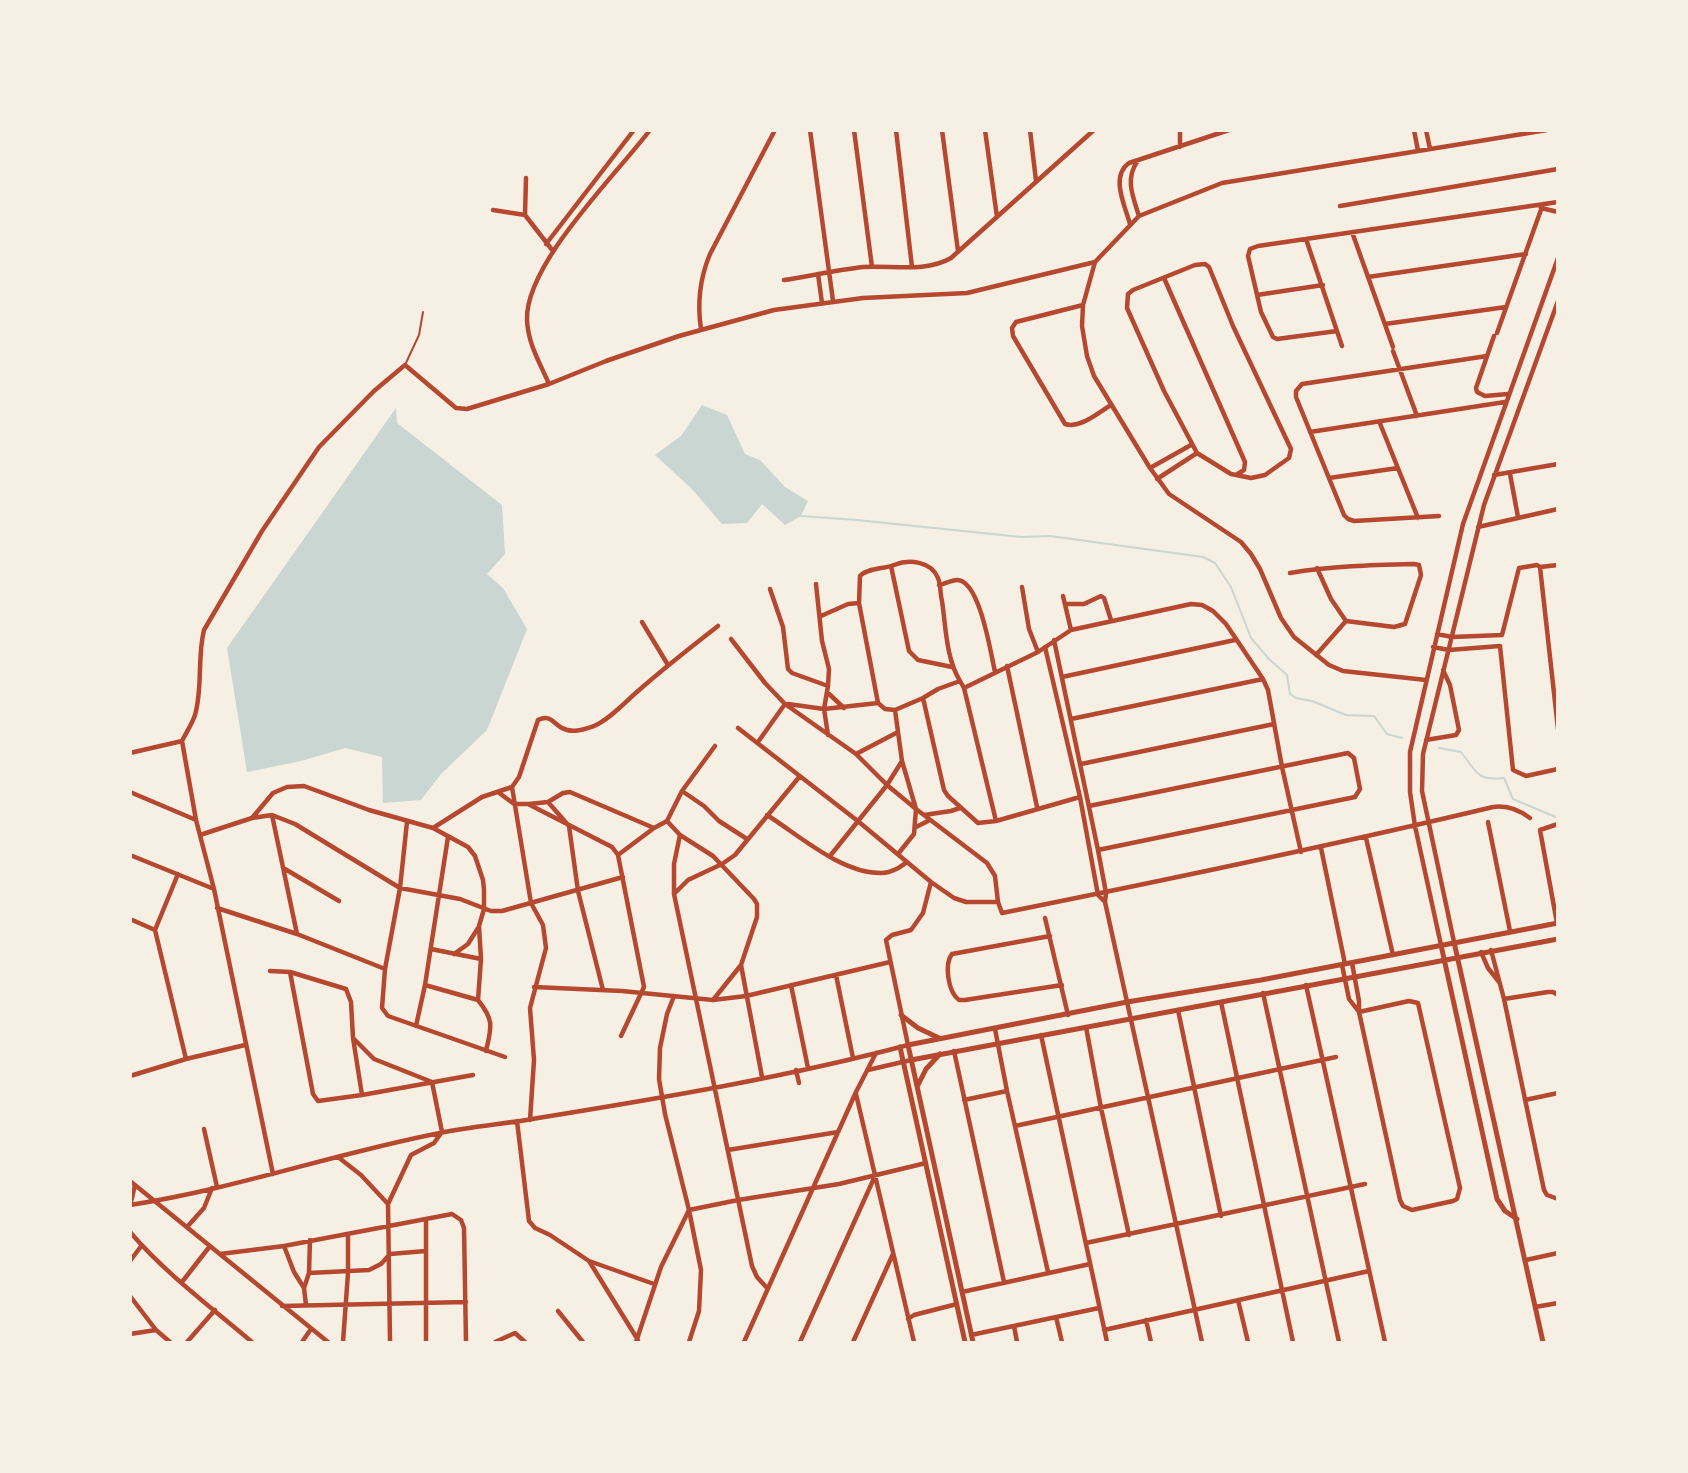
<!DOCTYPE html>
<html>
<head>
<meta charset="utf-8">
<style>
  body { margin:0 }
  #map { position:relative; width:1688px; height:1473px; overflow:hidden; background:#f6efe4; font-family:Montserrat,sans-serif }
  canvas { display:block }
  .frame { position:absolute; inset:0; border:132px solid #f6efe4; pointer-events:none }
</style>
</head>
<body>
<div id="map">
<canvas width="1688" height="1473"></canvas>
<div class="frame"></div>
</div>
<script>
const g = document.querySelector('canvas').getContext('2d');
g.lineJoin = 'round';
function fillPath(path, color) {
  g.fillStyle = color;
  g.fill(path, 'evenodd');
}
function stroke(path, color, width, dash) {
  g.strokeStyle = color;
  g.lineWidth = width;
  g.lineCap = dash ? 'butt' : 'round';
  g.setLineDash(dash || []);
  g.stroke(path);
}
const water = new Path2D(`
  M702,405L727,415L745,454L760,460L785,487L808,501L801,516L785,525L762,504L747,523L722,524L692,489L655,455L681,436Z
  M396,408L397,423L502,505L505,554L487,574L503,588L527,629L487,730L441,774L421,800L383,803L382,757L345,748L301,761L247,772L227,648Z`);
const stream = new Path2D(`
  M801,516L857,520L1021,537L1050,536L1203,557L1215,563L1231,587L1251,638L1269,659L1287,675L1290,694L1296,698L1312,701L1346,715L1374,716L1387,734L1402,738
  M1439,748L1461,752C1477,772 1476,781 1504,778L1513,799L1558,818`);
const service = new Path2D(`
  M405,365L419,335L423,312`);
const minor = new Path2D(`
  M810,130L833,301
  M854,130L872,267
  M896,130L912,267
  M942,130L958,251
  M985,130L997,217
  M1030,130L1036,181
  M1180,130V147
  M1414,130L1418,151
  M1426,130L1430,149
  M1137,162C1125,179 1133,197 1139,216
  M1340,206L1558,169
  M1541,208L1558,212
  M493,210L525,215L553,251
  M525,215L526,178
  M1130,224C1125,206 1110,176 1129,163L1229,130
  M1352,232L1393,347
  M1306,239L1342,346
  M546,244L634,130
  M1205,264L1209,267L1233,326L1291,449L1289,458L1265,475L1251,478L1231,474L1197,453L1164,391L1127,308L1128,294L1133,290L1195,265Z
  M818,274L822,303
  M1368,277L1526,254
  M1164,278L1245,462L1244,470L1236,475
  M784,280C810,276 837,270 863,267C892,265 925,273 951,258L1094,130
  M1257,295L1323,285
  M1083,305L1016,322L1012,328L1013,336L1065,424C1080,429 1099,412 1111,405
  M1385,324L1506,307
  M701,329C697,303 700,278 710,254L775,130
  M1337,331L1277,339L1273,337L1261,312L1248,256L1250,249L1258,246L1558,202
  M1497,333L1543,204
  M1494,336L1476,388L1477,392L1485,396L1508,394
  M1393,351L1417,416
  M549,384C540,363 528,344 527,320C525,264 616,175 650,130
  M1379,421L1418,518
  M1310,432L1505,402
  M1150,468L1191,445
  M1510,474L1518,517
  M1494,475L1558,464
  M1329,478L1398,468
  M1157,479L1197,453
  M1439,516L1354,521L1348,519L1344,515L1296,397V391L1302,384L1487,356
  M1478,527L1558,509
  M891,566L909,651L918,660L952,667
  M1540,567L1558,729
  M1290,573C1331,566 1372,565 1414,564L1419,565L1421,575L1405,624L1394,627L1346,621L1331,599L1317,568
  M816,584L822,641L829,669L828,686L824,709L828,735
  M939,585C944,584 952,580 957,580C980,580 991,655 995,672
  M1022,587L1029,629L1038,652
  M770,589L783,627L788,669L792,673L828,686
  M1063,596L1071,630
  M1067,604H1084L1101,596L1104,598L1111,620
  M821,616L848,604L859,603
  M642,622L668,665
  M1437,634L1452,637L1502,635L1519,568L1537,565L1540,567L1558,565
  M731,639L765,683L785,704L856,754L887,785L916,809L987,863L995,876L998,902L1002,913C1166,880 1330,846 1493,807C1507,805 1518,809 1530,818
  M1054,640L1098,850L1106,893L1105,902L1202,1342
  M1045,647L1080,797L1098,895L1105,902
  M1433,647L1449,650L1500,646L1513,770L1526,776L1558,769
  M1316,655L1346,621
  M1007,666L1037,807
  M1062,677L1235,640
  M1426,680L1343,671L1329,665L1294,637L1281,618L1260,569L1251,554L1241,542L1169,494L1150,468L1094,376L1087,356L1082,326L1083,305L1095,262L1139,216L1222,183L1547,130
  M964,688L996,821
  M827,692L844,708
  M923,698L944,790L948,796L978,823L996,821L1080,797
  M878,703L859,603L860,576C867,568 884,569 894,565C909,559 931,561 938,578C941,585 940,594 942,601C946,628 946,658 960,681
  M788,704L824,709L878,703L885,709L895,710L923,698L938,689L960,681L964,688L1038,652L1071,630L1191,604L1202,605L1213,611L1226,624L1263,679L1268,690L1282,767L1301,852
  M895,710L902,761L916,809L914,834L898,854
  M1071,719L1263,679
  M738,728L859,822L931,882L954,898L966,902H998
  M1426,740L1456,735L1459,730L1450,685L1443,670
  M182,741C186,733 192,724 195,715C203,687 197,658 204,630L262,531L319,447L374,391L405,365L456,408L467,409L549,384L606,361L679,336L774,310L863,298L967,293L1095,262
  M182,741L196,820L214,889L273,1174
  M758,742L785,704
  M130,753L182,741
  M856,754L898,732
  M1081,764L1274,724
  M682,791L704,806L719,821L747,839
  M130,792L196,820
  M498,792L514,804H528L612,847L618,855L644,987L621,1036
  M548,802L563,793L570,792L654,828L667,821L680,835L713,856L754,899L757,904V917L741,965L713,1000
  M529,804L548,802L569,826L578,891L603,990
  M1089,806L1348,753L1354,758L1360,789L1355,797L1098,850
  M272,815L297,934
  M767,815C800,836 842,874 882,873C892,873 900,867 907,862
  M924,815L951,811L960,808
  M252,818L273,793L287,787L304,786L369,810L433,828L468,847L475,856L483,880L484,890V909L479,926L481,959L478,1000C494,1020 492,1026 486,1051
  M667,821L682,791L715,746
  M407,822L400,888L385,969L382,1008L388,1016L505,1057
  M1488,822L1510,931
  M916,827L930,820
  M433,828L482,797L512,787
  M200,835L252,818L272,815L295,824L400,888L460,899L491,911H502L623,877
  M680,835L674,864V894L752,1266L757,1277L767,1288
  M1366,838L1393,955
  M1321,848L1345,964
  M130,855L214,889
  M618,855L654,828
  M830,856L887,785L902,761
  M285,869L339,901
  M674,894L688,880L722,864L735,855L800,776
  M217,908L297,934L385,969
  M1045,918L1068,1015
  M130,919L155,930
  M1557,923L1540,830L1558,824
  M155,930L186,1059
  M155,930L178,874
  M1050,936L952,954C944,964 948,992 959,1000H965L1062,985
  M1454,942L1422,791L1423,754L1484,505L1558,301
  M1441,945L1415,826L1410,792V752L1463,524L1558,258
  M431,949L481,959
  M1491,950L1504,999L1544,1190L1547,1195L1558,1199
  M1481,952L1488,968L1499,982
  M454,954L468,944L478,928
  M1352,963L1359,1001V1012L1400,1200L1403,1206L1412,1210L1453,1201L1457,1199L1460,1188L1418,1003L1409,1001L1359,1012
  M741,965L762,1077
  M1342,965L1349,999L1359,1012
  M270,971L290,972L346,989L351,1002L353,1038L362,1095
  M290,972L313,1094L318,1101L362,1095L473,1075
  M836,975L853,1058
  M425,985L478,1000
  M791,985L808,1068
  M1306,985L1385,1342
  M534,987L622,991L713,1000L746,996L890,962
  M1263,993L1339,1342
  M674,996L667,1014L660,1048L659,1079L665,1114L689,1210L701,1270L699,1311L689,1342
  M1504,999L1548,992H1553L1558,995
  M1221,1002L1293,1342
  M1178,1010L1221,1216
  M416,1026L425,985L448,837
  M1086,1027L1101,1108L1129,1235
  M995,1029L1007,1091L1048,1272
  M1041,1035L1107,1342
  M353,1038L374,1059L432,1082L442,1132L434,1143L411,1155L388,1204L390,1342
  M954,1051L1004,1282
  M796,1070L799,1083
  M868,1070L911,1060
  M130,1076L186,1059L245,1045
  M856,1094L914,1342
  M964,1100L1007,1091
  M1525,1100L1558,1093
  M530,1120L534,1060L530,1008L546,948L543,925L531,903L512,787L519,777L538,720C550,714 553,723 562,728C572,734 585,729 594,726C610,719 625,702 638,691C664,668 691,647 718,626
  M517,1121L529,1221L535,1228L550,1235L589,1261L638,1340
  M1015,1126L1336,1057
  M204,1129L217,1187
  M728,1150L838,1132
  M338,1157L361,1175L388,1204
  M130,1181L328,1342
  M130,1205C235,1189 336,1153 440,1133C472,1126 506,1124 538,1118C662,1098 787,1077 908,1045L886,940L892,935L911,930L923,913L931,882
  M130,1206L135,1185
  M426,1219V1342
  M187,1227L204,1208L212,1188
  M130,1232C165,1273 211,1307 252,1342
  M1086,1243L1365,1184
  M284,1246L294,1272L304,1288
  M220,1254L284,1246L452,1214L461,1220L464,1228L466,1342
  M1526,1260L1558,1253
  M130,1261L142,1245
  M589,1261L654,1284
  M309,1273L369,1270L381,1264L390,1254L426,1251
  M182,1282L210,1246
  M962,1292L1090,1264
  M130,1296L156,1330L170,1342
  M1238,1300L1248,1342
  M306,1305L304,1288L309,1273L310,1240
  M282,1306L466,1302
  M1535,1307L1558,1303
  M558,1311L583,1342
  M1056,1317L1062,1342
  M908,1319L914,1315L957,1304
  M1146,1320L1151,1342
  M1014,1326L1017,1342
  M1104,1330L1369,1271
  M130,1334L156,1330
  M971,1335L1099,1308
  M187,1342L215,1310
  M302,1342L311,1329
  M343,1342L348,1273V1234
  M495,1342L515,1333L525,1342
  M636,1342L661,1267L689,1210L738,1200L839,1184L926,1163
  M744,1342L856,1092L876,1053
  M800,1342L875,1176
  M853,1342L893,1254`);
const tertiary = new Path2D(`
  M1454,942L1543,1342
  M1441,945L1497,1199L1505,1211L1517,1219
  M901,1015L918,1028L939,1038
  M900,1047L965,1342
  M911,1060L1558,939
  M918,1085L926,1069L940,1054
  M973,1342L908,1045L1127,1002L1261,980L1558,923`);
fillPath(water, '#c9d6d2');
stroke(stream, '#c9d6d2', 2);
stroke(service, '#b5482f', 2);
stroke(minor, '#b5482f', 4.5);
stroke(tertiary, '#b5482f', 5);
</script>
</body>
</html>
